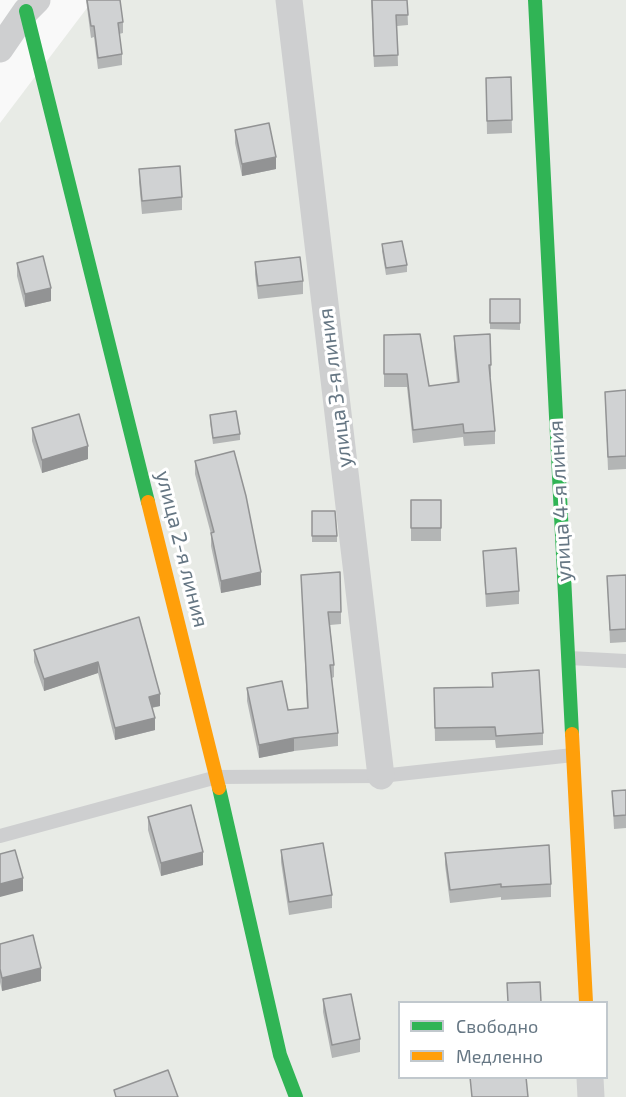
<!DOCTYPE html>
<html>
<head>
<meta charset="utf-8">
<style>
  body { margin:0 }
  #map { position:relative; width:626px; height:1097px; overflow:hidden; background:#f9f9f9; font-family:"Exo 2",sans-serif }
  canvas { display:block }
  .legend { position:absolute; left:398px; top:1001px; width:210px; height:78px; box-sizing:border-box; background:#fff; border:2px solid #c1c8cd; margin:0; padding:8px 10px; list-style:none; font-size:18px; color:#657683 }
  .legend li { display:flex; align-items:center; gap:12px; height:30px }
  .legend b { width:30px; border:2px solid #c1c8cd }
</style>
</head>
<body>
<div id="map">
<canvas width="626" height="1097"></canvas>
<ul class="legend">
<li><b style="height:8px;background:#30b455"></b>Свободно</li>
<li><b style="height:8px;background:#ff9f0a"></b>Медленно</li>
</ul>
</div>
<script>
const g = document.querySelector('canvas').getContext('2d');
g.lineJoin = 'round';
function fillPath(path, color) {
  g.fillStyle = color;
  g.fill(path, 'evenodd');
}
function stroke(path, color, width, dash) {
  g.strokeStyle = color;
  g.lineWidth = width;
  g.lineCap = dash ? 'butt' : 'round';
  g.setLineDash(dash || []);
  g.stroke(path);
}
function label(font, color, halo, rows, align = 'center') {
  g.font = font + ' "Exo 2",sans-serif';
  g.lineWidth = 6;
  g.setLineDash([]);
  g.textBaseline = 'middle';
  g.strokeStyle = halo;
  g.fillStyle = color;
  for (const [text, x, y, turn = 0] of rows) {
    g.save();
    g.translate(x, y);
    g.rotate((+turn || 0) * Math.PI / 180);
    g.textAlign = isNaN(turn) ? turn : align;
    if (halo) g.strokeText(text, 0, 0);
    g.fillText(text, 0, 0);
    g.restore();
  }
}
const green = new Path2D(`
  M93,0H626V1097H0V123ZM400,1002H606V1078H400Z`);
const lane = new Path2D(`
  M569,658L626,661
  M0,836L217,777L381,776L573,755`);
const street = new Path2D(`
  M289,0L381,776
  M0,49L26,11L37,0
  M590,1078L591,1097`);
const fast = new Path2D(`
  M535,0L572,734
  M26,11L148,502
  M219,788L280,1055L296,1097`);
const slow = new Path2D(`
  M148,502L219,788
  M572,734L586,1002`);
const wall = new Path2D(`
  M86,0H120L123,22V33L119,34L122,54V65L98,69L94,37L91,38Z
  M371,0H407L408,25L397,26L398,66L374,67Z
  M511,77L512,133L487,134L486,78Z
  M235,130L276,169L242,176L235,143Z
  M139,169L182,197V210L142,214L139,182Z
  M382,244L407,265V272L386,275L382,251Z
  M255,262L303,281V294L258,299L255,275Z
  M17,263L51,301L25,307L17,276Z
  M490,299H520V330L490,329Z
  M384,335L429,386L457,382L454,349V336L491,365V377H490L495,431V444L464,446L463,437L413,443L407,387H384Z
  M626,390V469L608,470L605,392Z
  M210,415L240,434V440L213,444L210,422Z
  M32,428L88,459L42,473L32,441Z
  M195,461L261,585L221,593L211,546V534L195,474Z
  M411,500H441V541H411Z
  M312,511L337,536V542H312Z
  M483,551L519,591V604L486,607Z
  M301,575L341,612V624L330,625L334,665V677L332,678L338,733V746L294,751L259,758L247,701V688L288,710L307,708Z
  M626,575V642L610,643L607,576Z
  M139,617L160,706L152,708L155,730L115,740L98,673L44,691L34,662V650Z
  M492,673L543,733V745L496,748L495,740L435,741L434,688L492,687Z
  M626,790V828L614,829L612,791Z
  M148,817L203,865L161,876L148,830Z
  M281,850L332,895V908L289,915L281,862Z
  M445,853L551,884V897L501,900V897L450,903L445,865Z
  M0,944L41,981L2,991L0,982Z
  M323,999L360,1039V1052L332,1058L323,1012Z`);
const shadedWall = new Path2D(`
  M276,157V169L242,176V164Z
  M51,288V301L25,307V294Z
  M88,446V459L42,473V460Z
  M261,572V585L221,593V581Z
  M98,662V673L44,691V679Z
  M160,694V706L149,708V697Z
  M155,718V730L115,740V728Z
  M294,738V751L259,758V745Z
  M203,852V865L161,876V863Z
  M23,878V891L0,897V884Z
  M41,968V981L2,991V978Z`);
const building = new Path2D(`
  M87,0H120L123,22L118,23L122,54L98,58L94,26H91Z
  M372,0H407L408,15H396L398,55L374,56Z
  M511,77L512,120L487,121L486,78Z
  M269,123L276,157L242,164L235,130Z
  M180,166L182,197L142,201L139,169Z
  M402,241L407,265L386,268L382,244Z
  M43,256L51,288L25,294L17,263Z
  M300,257L303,281L258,286L255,262Z
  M490,299H520V323H490Z
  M420,334L429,386L459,382L454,336L490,334L491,365H489L495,431L464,433L463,424L413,430L407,374H384V335Z
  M626,390V456L608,457L605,392Z
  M236,411L240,434L213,438L210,415Z
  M79,414L88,446L42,460L32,428Z
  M234,451L246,496L261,572L221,581L211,533L214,532L195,461Z
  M411,500H441V528H411Z
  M312,511H335L337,536H312Z
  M516,548L519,591L486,594L483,551Z
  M340,572L341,612H328L334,665H330L338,733L294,738L259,745L247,688L282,681L288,710L308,708L301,575Z
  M626,575V629L610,630L607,576Z
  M139,617L160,694L149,697L155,718L115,728L98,662L44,679L34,650Z
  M539,670L543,733L496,736L495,727L435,728L434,688L493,687L492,673Z
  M626,790V815L614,816L612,791Z
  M191,805L203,852L161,863L148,817Z
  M323,843L332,895L289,902L281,850Z
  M549,845L551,884L501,887V884L450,890L445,853Z
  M15,850L23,878L0,884V854Z
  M33,935L41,968L2,978L0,969V944Z
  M540,982L541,1002H508L507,983Z
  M351,994L360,1039L332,1045L323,999Z
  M168,1070L178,1097H116L114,1090Z
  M470,1077H526L528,1097H472Z`);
const streetNames = [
  ["улица 3-я линия",335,388,-97],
  ["улица 4-я линия",560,501,-93],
  ["улица 2-я линия",182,549,76]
];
fillPath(green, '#e8ebe6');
stroke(lane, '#cecfd0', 14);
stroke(street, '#cecfd0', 27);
stroke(fast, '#30b455', 14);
stroke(slow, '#ff9f0a', 14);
fillPath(wall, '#b3b5b5');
fillPath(shadedWall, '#929394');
fillPath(building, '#d0d2d3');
stroke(building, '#929394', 1.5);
label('21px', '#657683', '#fff', streetNames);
</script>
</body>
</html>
